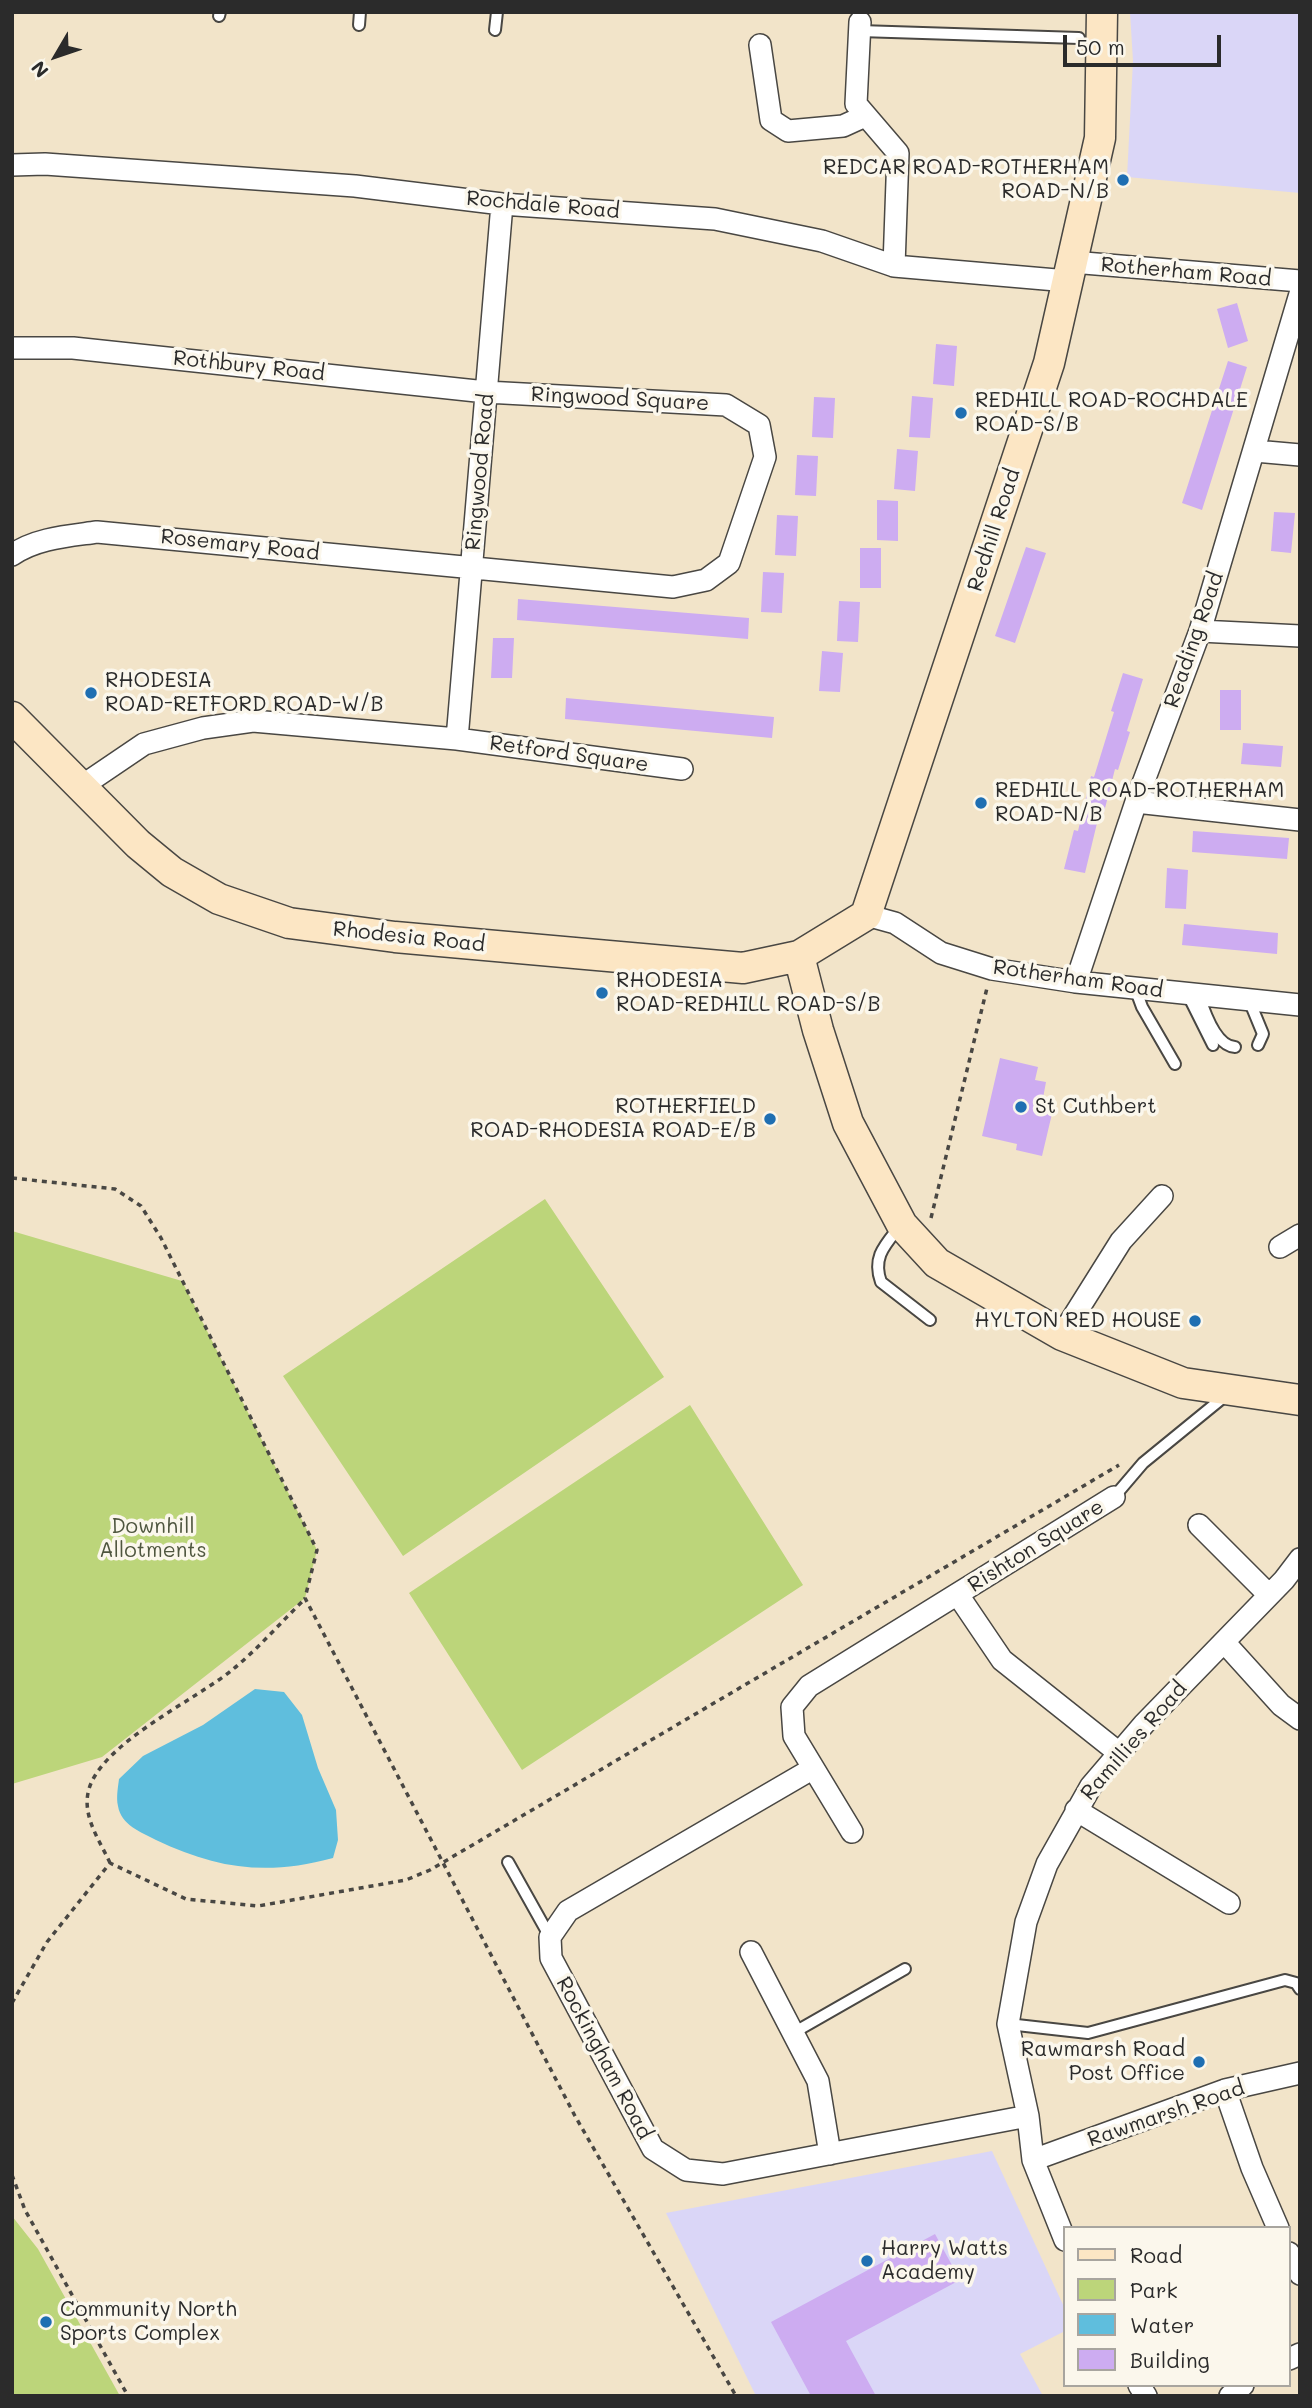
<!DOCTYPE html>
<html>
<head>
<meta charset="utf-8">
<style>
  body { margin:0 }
  #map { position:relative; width:1312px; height:2408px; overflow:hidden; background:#f2e4c9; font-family:Mali,sans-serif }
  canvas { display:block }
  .frame { position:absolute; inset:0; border:14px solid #2b2b2b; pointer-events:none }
  .legend { position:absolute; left:1063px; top:2226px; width:228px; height:161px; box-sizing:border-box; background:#fbf7ec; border:2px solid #a8a59f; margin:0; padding:9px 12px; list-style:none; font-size:21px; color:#2b2b2b }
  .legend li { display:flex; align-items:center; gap:14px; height:35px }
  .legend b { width:35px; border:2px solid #a8a59f }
  .north { position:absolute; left:21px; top:21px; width:70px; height:70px; -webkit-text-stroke:5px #fbf7ec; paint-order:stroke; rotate:231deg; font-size:19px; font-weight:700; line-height:28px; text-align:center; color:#2b2b2b }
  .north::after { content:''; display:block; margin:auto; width:24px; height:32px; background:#2b2b2b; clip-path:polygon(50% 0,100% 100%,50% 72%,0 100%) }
  .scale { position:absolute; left:1063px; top:35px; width:158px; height:32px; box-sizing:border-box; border:4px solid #2b2b2b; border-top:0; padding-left:9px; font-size:21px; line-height:24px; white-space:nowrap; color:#2b2b2b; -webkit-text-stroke:5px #fbf7ec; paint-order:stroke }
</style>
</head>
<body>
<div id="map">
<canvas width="1312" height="2408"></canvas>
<div class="frame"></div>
<ul class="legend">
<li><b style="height:9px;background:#fce6c4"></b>Road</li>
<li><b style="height:19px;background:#bcd57a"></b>Park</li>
<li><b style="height:19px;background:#5fbedd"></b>Water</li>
<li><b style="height:19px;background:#cdacf1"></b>Building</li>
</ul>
<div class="north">N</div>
<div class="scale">50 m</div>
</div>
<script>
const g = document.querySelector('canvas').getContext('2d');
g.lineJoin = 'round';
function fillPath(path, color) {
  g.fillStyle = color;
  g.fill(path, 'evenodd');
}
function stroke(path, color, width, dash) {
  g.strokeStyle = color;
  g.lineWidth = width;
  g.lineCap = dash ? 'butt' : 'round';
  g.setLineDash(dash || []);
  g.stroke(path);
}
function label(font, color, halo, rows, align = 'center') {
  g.font = font + ' Mali,sans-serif';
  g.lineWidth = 7;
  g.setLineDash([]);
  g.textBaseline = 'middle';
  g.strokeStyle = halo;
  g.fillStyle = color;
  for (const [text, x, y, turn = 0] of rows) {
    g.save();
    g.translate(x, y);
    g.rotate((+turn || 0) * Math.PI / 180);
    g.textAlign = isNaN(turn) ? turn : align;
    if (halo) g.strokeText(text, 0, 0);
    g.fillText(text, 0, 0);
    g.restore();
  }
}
const built = new Path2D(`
  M1130,12H1300V193L1127,177L1133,61Z
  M992,2151L1065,2309V2331L1020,2354L1043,2396H756L666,2213Z`);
const green = new Path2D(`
  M545,1199L664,1377L403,1556L283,1376Z
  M12,1231L182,1281L317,1550L305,1598L102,1757L12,1784Z
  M690,1405L803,1585L522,1770L409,1593Z
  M12,2216L38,2249L120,2396H12Z`);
const water = new Path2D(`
  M255,1689L284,1692L302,1715L318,1768L336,1810L338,1840L333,1858C267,1876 217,1869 156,1840C141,1832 121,1825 118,1806C116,1798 118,1787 119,1779L143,1756L203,1725Z`);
const building = new Path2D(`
  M1237,303L1248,341L1228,348L1217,309Z
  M936,344L957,346L954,386L933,384Z
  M1228,361L1247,367L1202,510L1182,503Z
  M912,396L933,398L930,438L909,437Z
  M814,397L835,398L833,438L812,437Z
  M897,449L918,451L915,491L894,489Z
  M797,455L818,456L816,496L795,495Z
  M877,500L898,501V541L877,540Z
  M1274,512L1295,513L1291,553L1271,551Z
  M777,515L798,516L796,556L775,555Z
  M1026,547L1046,553L1015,643L995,636Z
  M860,548H881V588H860Z
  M763,572L784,573L782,613L761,612Z
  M518,599L749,618L748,639L517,620Z
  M839,601L860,602L858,642L837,641Z
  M493,638H514L512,678H491Z
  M822,651L843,653L840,692L819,691Z
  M1123,673L1143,679L1127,731L1130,732L1118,770L1115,769L1102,820L1098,819L1085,873L1064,869L1074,830L1078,831L1091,776L1094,777L1114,712L1111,711Z
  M1220,690H1241V730H1220Z
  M566,698L774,717L772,738L565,719Z
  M1243,743L1283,746L1281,767L1241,764Z
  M1193,831L1289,838L1287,859L1192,852Z
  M1167,868L1188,870L1186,909L1165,908Z
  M1184,924L1278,933L1277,954L1182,945Z
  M1000,1058L1038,1067L1035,1080L1046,1082L1043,1098L1055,1101L1042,1156L1016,1150L1017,1144L982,1136Z
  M935,2234L960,2280L846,2341L876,2396H811L771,2322Z`);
const path = new Path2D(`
  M12,1178L115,1189L141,1206L161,1238L317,1550L305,1598L575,2116L736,2396
  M931,1218L987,988
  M110,1863C100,1841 83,1818 88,1793C97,1745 196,1700 232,1670C258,1649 281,1622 305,1599
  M12,2003L47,1942L110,1863L186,1899L258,1906L406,1880L430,1870L1119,1465
  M12,2175L25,2210L128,2396`);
const lane = new Path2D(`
  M219,16L220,12
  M359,25L360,12
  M495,30L497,12
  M860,31L1079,38
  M1135,988L1142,1007L1175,1064
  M1187,993L1213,1045
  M1199,995C1204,1011 1216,1046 1235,1047
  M1249,1000L1263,1034L1258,1045
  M900,1226C885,1245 872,1257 881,1282L930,1320
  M1114,1497L1143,1463L1225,1396
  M508,1862L550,1937
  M1008,2024L1088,2033L1285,1980L1296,1983L1300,1989
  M793,2033L905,1969`);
const street = new Path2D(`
  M860,22L856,104L898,153L894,266
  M760,45L771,120L788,131L843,126L865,116
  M12,165L45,164L355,186L502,204L715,219L822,241L894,266L1068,281
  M1072,262L1300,281
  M12,348H73L486,392L726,405L759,425L765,457L729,563L706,580L673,587L97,532C69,536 36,538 12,555
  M1255,451L1300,455
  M1200,631L1300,636
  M457,739L502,204
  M82,786L144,744L203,728L253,721L457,739L682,769
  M1136,802L1300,820
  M866,915L895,923L941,953L992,969L1076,982L1300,1005
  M1076,982L1136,802L1200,631L1300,294
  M1280,1247L1300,1235
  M1062,1335L1121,1241L1162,1196
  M1199,1525L1269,1595
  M958,1595L1002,1660L1119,1753
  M1224,1642L1281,1705L1300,1719
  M812,1769L568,1911L550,1937L551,1958L653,2149L686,2170L723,2174L1028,2116
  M1076,1810L1229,1903
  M852,1832L794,1736L792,1707L809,1686L1114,1497
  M751,1952L818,2081L830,2154
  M1225,2090L1252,2168L1278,2228
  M1033,2160L1225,2090L1300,2073
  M1065,2240L1033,2160L1028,2116L1008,2024L1026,1922L1047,1864L1091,1786L1144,1724L1284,1580L1300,1559
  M1289,2253L1300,2274
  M1289,2359L1300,2354
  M1139,2385L1146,2396
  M1230,2396L1243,2385`);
const secondary = new Path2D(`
  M12,717L138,844L172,872L219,899L289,923L395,937L743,968L799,956L866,915L1049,363L1100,138L1102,12
  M799,956L818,1030L848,1123L902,1225L937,1263L1062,1335L1183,1383L1300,1400`);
const markers = [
  [1123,180,7,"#1f6fb2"],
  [961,413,7,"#1f6fb2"],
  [91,693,7,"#1f6fb2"],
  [981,803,7,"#1f6fb2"],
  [602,993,7,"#1f6fb2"],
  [1021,1107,7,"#1f6fb2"],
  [770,1119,7,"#1f6fb2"],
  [1195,1321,7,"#1f6fb2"],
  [1199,2062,7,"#1f6fb2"],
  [867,2261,7,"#1f6fb2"],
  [46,2322,7,"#1f6fb2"]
];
const poiNames = [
  ["REDCAR ROAD-ROTHERHAM",1109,168,"right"],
  ["ROAD-N/B",1109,192,"right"],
  ["REDHILL ROAD-ROCHDALE",975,401],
  ["ROAD-S/B",975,425],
  ["RHODESIA",105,681],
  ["ROAD-RETFORD ROAD-W/B",105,705],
  ["REDHILL ROAD-ROTHERHAM",995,791],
  ["ROAD-N/B",995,815],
  ["RHODESIA",616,981],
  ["ROAD-REDHILL ROAD-S/B",616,1005],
  ["ROTHERFIELD",756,1107,"right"],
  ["ROAD-RHODESIA ROAD-E/B",756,1131,"right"],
  ["St Cuthbert",1035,1107],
  ["HYLTON RED HOUSE",1181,1321,"right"],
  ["Rawmarsh Road",1185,2050,"right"],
  ["Post Office",1185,2074,"right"],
  ["Harry Watts",881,2249],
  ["Academy",881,2273],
  ["Community North",60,2310],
  ["Sports Complex",60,2334]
];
const streetNames = [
  ["Rochdale Road",543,205,5],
  ["Rotherham Road",1186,272,5],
  ["Rothbury Road",249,366,6],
  ["Ringwood Square",620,399,3],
  ["Ringwood Road",480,472,-85],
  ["Redhill Road",994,530,-72],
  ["Rosemary Road",240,545,6],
  ["Reading Road",1194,640,-71],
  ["Retford Square",569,754,8],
  ["Rhodesia Road",409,937,6],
  ["Rotherham Road",1078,979,8],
  ["Rishton Square",1036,1546,-32],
  ["Ramillies Road",1134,1741,-49],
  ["Rockingham Road",604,2058,62],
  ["Rawmarsh Road",1166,2114,-19]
];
const parkNames = [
  ["Downhill",153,1527],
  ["Allotments",153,1551]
];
fillPath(built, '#dad6f7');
fillPath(green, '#bcd57a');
fillPath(water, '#5fbedd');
fillPath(building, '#cdacf1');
stroke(lane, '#494743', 14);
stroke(street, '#494743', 24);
stroke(secondary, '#494743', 33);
stroke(path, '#494743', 3.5, [5, 5]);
stroke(lane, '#fff', 10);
stroke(street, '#fff', 21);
stroke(secondary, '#fce6c4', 30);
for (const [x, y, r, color] of markers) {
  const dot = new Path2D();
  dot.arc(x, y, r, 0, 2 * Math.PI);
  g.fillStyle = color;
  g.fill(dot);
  stroke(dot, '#fbf7ec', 2.5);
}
label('21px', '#2b2b2b', '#fbf7ec', poiNames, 'left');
label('21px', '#2b2b2b', '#fbf7ec', streetNames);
label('21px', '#4f563f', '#fbf7ec', parkNames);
</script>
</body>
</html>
